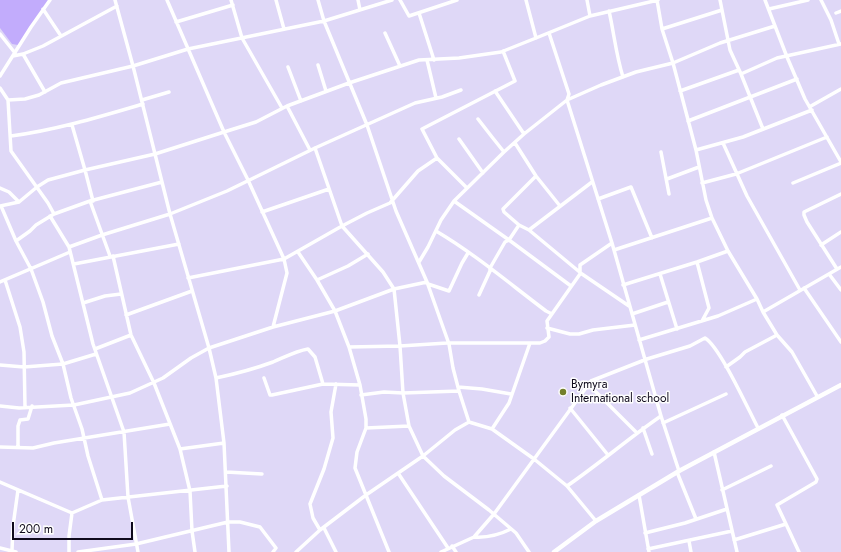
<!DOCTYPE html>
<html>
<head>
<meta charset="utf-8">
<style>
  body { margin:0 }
  #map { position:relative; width:841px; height:552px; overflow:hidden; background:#dfd8f7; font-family:Jost,sans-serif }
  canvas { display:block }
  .scale { position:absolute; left:12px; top:522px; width:121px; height:18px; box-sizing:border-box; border:2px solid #0f0a1c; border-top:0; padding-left:5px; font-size:12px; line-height:14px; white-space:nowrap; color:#0f0a1c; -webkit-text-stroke:3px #fefefe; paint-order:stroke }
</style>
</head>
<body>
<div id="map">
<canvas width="841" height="552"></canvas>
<div class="scale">200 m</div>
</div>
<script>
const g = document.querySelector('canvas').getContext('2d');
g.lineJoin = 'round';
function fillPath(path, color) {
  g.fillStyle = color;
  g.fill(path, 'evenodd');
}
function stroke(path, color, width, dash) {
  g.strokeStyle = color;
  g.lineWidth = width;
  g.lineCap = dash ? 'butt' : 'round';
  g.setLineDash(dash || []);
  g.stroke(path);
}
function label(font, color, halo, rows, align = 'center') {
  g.font = font + ' Jost,sans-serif';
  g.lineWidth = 3;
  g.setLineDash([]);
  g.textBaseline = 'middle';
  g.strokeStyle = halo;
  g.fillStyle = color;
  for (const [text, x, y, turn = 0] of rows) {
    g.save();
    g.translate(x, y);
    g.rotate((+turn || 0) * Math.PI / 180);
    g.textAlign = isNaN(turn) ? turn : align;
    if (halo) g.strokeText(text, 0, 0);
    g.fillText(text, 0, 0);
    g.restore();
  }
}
const green = new Path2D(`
  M0,0H49L18,45L12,44L0,28Z`);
const street = new Path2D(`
  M115,0L133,66L170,214L209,348L216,378L224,443L229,552
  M167,0L224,132L248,180L284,259L287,273L273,327
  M231,0L242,38L282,108
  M276,0L284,29
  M318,0L324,21L367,125L396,211L427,282L449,344L453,368L459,391
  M358,0L360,10
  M400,0L409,16L457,0
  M526,0L536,38
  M587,0L590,16
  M657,0L662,29L673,63L696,150L706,200L712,218L728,251L757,299L763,312L777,335L792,352L817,396
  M720,0L730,50L741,74L763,129
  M765,0L787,57L805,99L841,162
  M821,0L831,20L839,44
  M43,9L61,36
  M769,9L808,0
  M609,11C614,33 616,55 623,77
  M419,13L434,60
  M836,13L841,11
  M176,22L233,5
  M662,29L722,10
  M385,33L400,66
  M549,33L569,94L567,100L612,243L661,416L679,471
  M0,34L15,53
  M23,54L45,92
  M13,56L23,54L43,46L117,6
  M427,60L436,98
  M318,65L326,91
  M288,67L301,101
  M741,74L777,58L841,44
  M0,76L31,27L50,0
  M0,88L8,100L11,151L48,203L54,214
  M495,91L524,134
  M680,91L739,70
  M8,100L25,99L39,95L61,83L133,66L188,49L324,21L392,0
  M142,100L169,92
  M287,106L310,150
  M811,106L841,89
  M478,119L492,137L504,152
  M688,121L797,79
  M72,125L85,170L93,201
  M11,136C56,130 99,117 143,104
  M459,139L483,173
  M515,143L536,176L560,206
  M723,143L747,196L800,290
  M696,150L743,137L812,110
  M661,152L669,194
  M536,176L503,209L504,212L519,225L529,230L582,274L629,306
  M667,179L699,167
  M702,183L736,174L827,137
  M793,183L841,163
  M0,188L9,192L19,202
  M467,188L437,158L422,129L515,81L503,51
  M598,199L631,187L652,238
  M90,201L110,256
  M454,201L509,240L571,286
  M0,206L19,202L37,187L48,180L85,170L155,154L224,132L256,122L287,106L349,83L419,60L459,58L501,52L536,38L590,16L658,0
  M1,206L16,241L31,269L43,302L52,336L63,364L71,398L82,429L88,456L102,500
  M262,212L329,189
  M50,216L69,247L93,344L124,432L128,497L138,552
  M529,230L592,182
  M436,231C475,254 510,284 546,311L552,314
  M16,241L30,231L36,225L54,214L90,201L162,182
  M821,245L841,232
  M69,247L102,235L170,214L227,191L315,148L415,103L442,97L461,90
  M614,250L712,218
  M298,252L317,280L335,311L349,347L360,385L366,419V428L357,452L355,468L389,552
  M468,253L462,263L449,291L428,284L427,282L394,289L400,346L403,393L409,426L423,456L444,476L489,510L516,533L529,552
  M113,256L131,335L154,383L180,449L190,491L192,531L195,552
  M419,262L428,247L441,220L454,201L504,152L524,134L567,100L601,85L636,72L673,63L720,43L775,26
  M697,262L709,308L702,321
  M74,264L179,244
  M837,269L807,222L804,215V212L841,194
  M660,274L677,329
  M829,274L841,290
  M188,278L284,259L342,226L367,213L390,203L418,171L437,158
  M5,280L20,327L24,352L25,407
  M317,280L348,266L368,254
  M0,282L70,252
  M623,285L697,262L728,251
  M804,288L841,342
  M479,295L490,271V268L505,242L509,240L519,225
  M83,303L105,296L121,294
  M763,312L841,267
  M632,314L668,302
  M126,315L192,291
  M547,328L570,334H579L593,330L635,325
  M639,340L718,316L757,299
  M349,347L400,346L447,343H540L545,341L549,337L547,321L580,274V265L612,243
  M95,349L131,335
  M0,365L24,367L63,364L96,354
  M726,367L740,357L745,352L777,335
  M216,378C235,374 254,369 273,362C285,357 296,351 308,349L315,357L323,384
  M264,378L270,395H272L323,384L360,385
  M588,384L637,433
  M458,387L482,389L511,394
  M361,395L384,392L403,393L459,391L469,422
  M0,406L19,408L74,405L130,393L163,378L191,358L209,348L273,327L335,311L394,289L383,272L342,226L315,148
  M570,408L608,455
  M782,415L817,479L816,482L777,505L786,524
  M663,423L726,394
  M366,428L409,426
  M643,428L652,454
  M492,429L509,403L530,343
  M18,446V426L20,420L28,419L32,406
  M0,447L33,448L54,443L170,424
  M180,449L224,443
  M714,452L737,552
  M226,472L262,474
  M677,472L696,519
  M398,473L448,548
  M0,482L72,513
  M567,486C599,464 629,438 661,416
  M722,490L771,466
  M639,495L649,552
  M324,528L336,552
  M320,530L313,518L310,504L324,469L333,438L331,412L336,384
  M645,533L685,523L727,509
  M474,537C488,538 499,535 511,529
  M734,540L786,524L799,552
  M689,541L691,552
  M452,546L456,552
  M0,548L16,552
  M648,549L732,531
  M12,550L13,526L18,490
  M69,552V536L72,513L102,500L227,486
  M78,552L136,544L228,522H240L260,527L276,548L273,552
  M296,552L320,530L366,495L423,456L455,430L469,422L492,429L534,459L567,486L596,521
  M441,552L474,537L494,514L591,381L647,359L690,346L705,338C720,347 748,409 758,428`);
const secondary = new Path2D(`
  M554,552L596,521L679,471L841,385`);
const markers = [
  [563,392,4,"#747f2c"]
];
const poiNames = [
  ["Bymyra",571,385],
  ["International school",571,399]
];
fillPath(green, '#c2acfc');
stroke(street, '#fff', 3.5);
stroke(secondary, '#fff', 4.5);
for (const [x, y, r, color] of markers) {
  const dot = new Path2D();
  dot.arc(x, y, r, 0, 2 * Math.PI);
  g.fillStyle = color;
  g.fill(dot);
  stroke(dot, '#fefefe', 1.5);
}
label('12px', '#0f0a1c', '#fefefe', poiNames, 'left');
</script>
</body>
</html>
